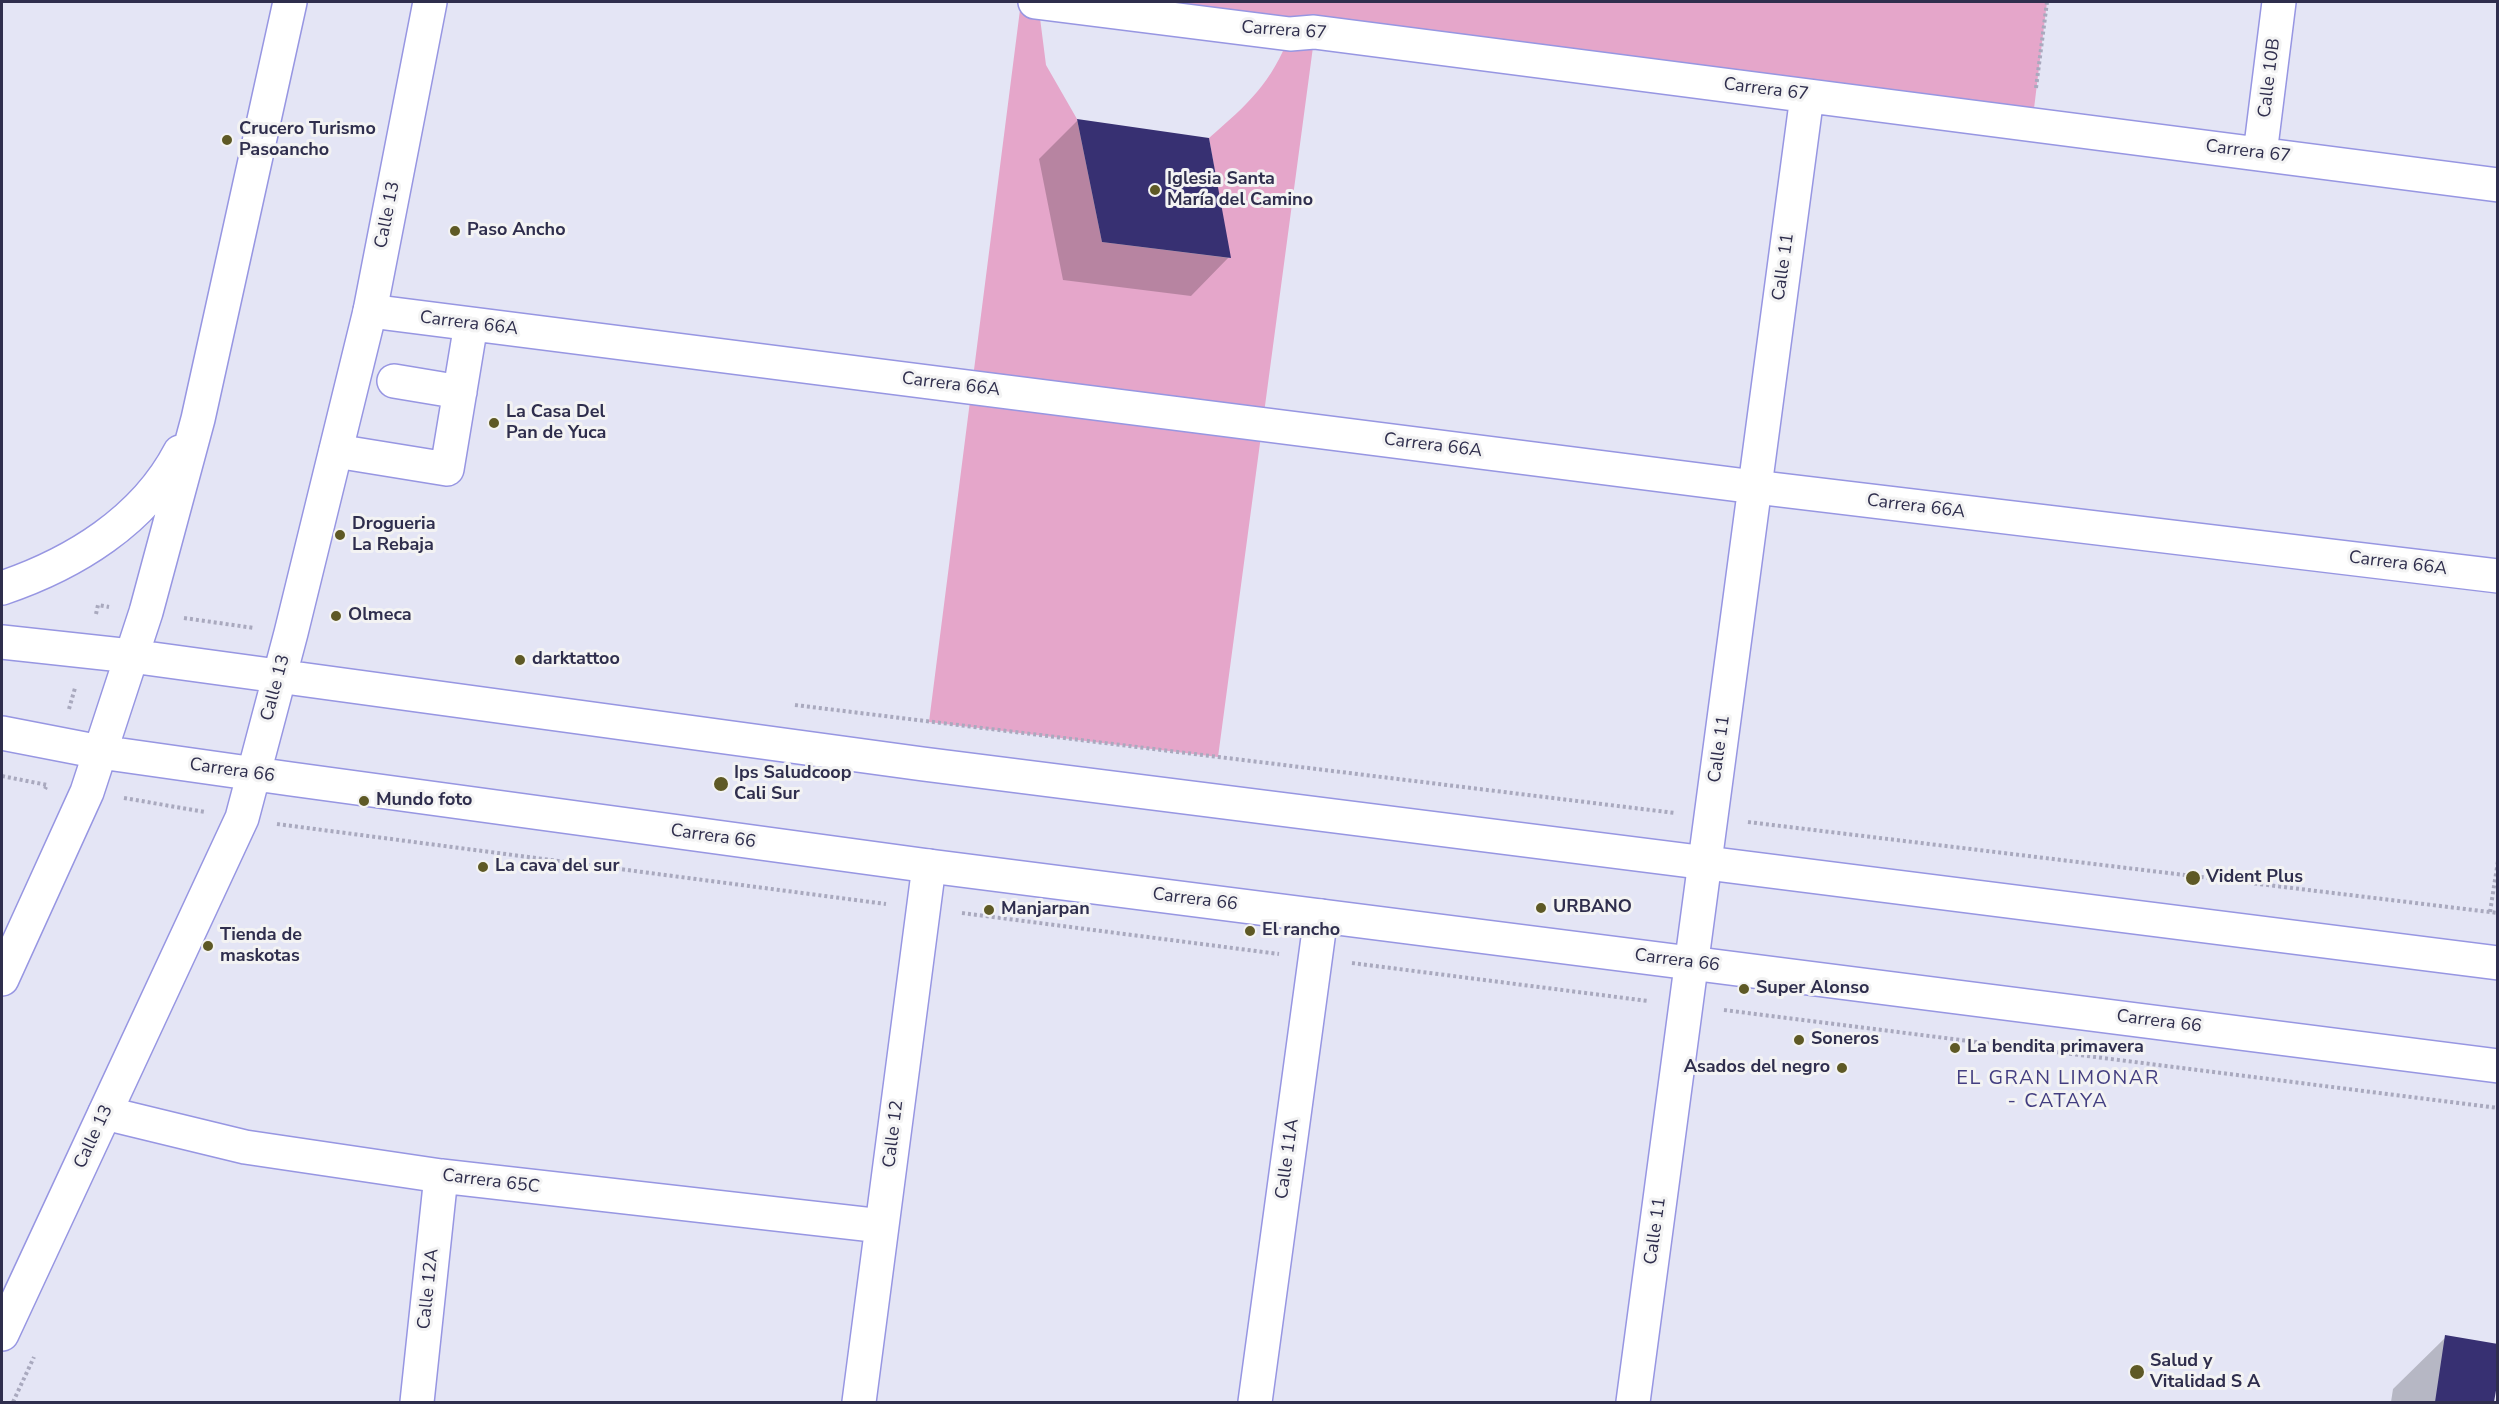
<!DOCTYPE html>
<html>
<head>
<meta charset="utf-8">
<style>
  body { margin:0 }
  #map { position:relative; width:2499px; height:1404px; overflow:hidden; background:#e4e5f5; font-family:"Nunito Sans",sans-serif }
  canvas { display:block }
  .frame { position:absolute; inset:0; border:3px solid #2f2e4d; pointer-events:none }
</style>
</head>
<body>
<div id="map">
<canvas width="2499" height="1404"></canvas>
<div class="frame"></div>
</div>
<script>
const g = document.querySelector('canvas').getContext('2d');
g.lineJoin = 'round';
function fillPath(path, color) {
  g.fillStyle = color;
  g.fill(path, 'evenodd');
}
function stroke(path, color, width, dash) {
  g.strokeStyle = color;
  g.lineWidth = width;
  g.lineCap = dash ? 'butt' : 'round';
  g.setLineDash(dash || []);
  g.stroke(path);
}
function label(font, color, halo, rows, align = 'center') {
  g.font = font + ' "Nunito Sans",sans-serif';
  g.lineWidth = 6;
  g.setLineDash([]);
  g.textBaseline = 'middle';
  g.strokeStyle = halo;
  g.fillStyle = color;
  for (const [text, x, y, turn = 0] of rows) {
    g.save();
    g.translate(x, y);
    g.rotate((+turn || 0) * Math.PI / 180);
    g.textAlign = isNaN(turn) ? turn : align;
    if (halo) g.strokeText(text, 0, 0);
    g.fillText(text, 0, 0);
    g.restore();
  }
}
const green = new Path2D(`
  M1021,2L1040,18L1046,65L1077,119L1102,242L1230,258L1209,138C1247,105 1272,83 1290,34L1155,2H2047L2032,125L1315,32L1218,757L929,722Z`);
const shadow = new Path2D(`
  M1078,120L1229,257L1191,296L1063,280L1039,159Z
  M2446,1337L2498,1369L2492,1402H2391L2393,1389Z`);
const building = new Path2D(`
  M1077,119L1209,138L1231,258L1102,242Z
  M2445,1335L2498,1344V1379L2494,1402H2435Z`);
const path = new Path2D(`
  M2036,88L2047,2
  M96,614L98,605L109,607
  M184,618L254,628
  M795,705L1675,813
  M69,709L75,688
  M2,776L47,785L45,789
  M124,798L205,812
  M1748,822L2498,913
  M277,824L886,904
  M2490,912L2498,861
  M962,913L1279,954
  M1352,963L1648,1001
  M1724,1010L2498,1108
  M13,1402L34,1357`);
const minor = new Path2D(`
  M1035,2L1290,34L1314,32L2498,185
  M2260,154L2279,2
  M370,311L1755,487L2498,576
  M394,381L460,392
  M336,451L447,469L471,324
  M105,1113L245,1147L441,1176L882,1226
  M417,1402L441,1176
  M859,1402L929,866
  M1255,1402L1321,916
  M1633,1402L1807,96`);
const major = new Path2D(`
  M2,588C73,564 144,521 180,452
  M2,642L131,656L923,764L2498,963
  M2,733L100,752L291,779L929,866L2498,1066
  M2,979L87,792L146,612L198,419L290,2
  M2,1334L242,818L291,633L370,311L430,2`);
const markers = [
  [227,140,6,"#5e5925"],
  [1155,190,6,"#5e5925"],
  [455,231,6,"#5e5925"],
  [494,423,6,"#5e5925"],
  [340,535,6,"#5e5925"],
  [336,616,6,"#5e5925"],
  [520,660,6,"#5e5925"],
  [721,784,8,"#5e5925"],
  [364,801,6,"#5e5925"],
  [483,867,6,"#5e5925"],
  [2193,878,8,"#5e5925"],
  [1541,908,6,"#5e5925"],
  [989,910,6,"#5e5925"],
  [1250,931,6,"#5e5925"],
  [208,946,6,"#5e5925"],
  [1744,989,6,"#5e5925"],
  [1799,1040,6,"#5e5925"],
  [1955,1048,6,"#5e5925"],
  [1842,1068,6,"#5e5925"],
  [2137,1372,8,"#5e5925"]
];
const streetNames = [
  ["Carrera 67",1284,31,4],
  ["Calle 10B",2270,78,-83],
  ["Carrera 67",1766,90,7],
  ["Carrera 67",2248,152,7],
  ["Calle 13",388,215,-79],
  ["Calle 11",1784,267,-82],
  ["Carrera 66A",469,324,7],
  ["Carrera 66A",951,385,7],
  ["Carrera 66A",1433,446,7],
  ["Carrera 66A",1916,507,7],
  ["Carrera 66A",2398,564,7],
  ["Calle 13",276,688,-75],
  ["Calle 11",1720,749,-82],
  ["Carrera 66",232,771,8],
  ["Carrera 66",713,837,8],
  ["Carrera 66",1195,900,7],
  ["Carrera 66",1677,961,7],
  ["Carrera 66",2159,1022,7],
  ["Calle 12",894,1134,-83],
  ["Calle 13",94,1137,-65],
  ["Calle 11A",1288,1159,-82],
  ["Carrera 65C",491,1182,7],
  ["Calle 11",1656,1231,-82],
  ["Calle 12A",429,1289,-84]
];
const poiNames = [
  ["Crucero Turismo",239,130],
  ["Pasoancho",239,151],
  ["Iglesia Santa",1167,180],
  ["María del Camino",1167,201],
  ["Paso Ancho",467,231],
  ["La Casa Del",506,413],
  ["Pan de Yuca",506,434],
  ["Drogueria",352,525],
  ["La Rebaja",352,546],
  ["Olmeca",348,616],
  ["darktattoo",532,660],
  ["Ips Saludcoop",734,774],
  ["Cali Sur",734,795],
  ["Mundo foto",376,801],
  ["La cava del sur",495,867],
  ["Vident Plus",2206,878],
  ["URBANO",1553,908],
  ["Manjarpan",1001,910],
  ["El rancho",1262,931],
  ["Tienda de",220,936],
  ["maskotas",220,957],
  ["Super Alonso",1756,989],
  ["Soneros",1811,1040],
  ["La bendita primavera",1967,1048],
  ["Asados del negro",1830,1068,"right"],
  ["Salud y",2150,1362],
  ["Vitalidad S A",2150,1383]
];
const neighbourhoodNames = [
  ["EL GRAN LIMONAR",2058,1079],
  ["- CATAYA",2058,1102]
];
fillPath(green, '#e5a6ca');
fillPath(shadow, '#0003');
fillPath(building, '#373072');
stroke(minor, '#9796e2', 36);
stroke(major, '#9796e2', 36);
stroke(path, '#a9a9be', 4, [3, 3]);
stroke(minor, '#fff', 33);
stroke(major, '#fff', 33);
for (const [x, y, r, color] of markers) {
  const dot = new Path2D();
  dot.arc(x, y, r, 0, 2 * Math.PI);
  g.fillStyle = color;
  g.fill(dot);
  stroke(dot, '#f3f3f3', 2);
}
label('18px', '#2f2e4d', '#f3f3f3', streetNames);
label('bold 18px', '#2f2e4d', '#f3f3f3', poiNames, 'left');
g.letterSpacing = '1.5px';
label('20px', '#433e81', '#f3f3f3', neighbourhoodNames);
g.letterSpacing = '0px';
</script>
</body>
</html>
